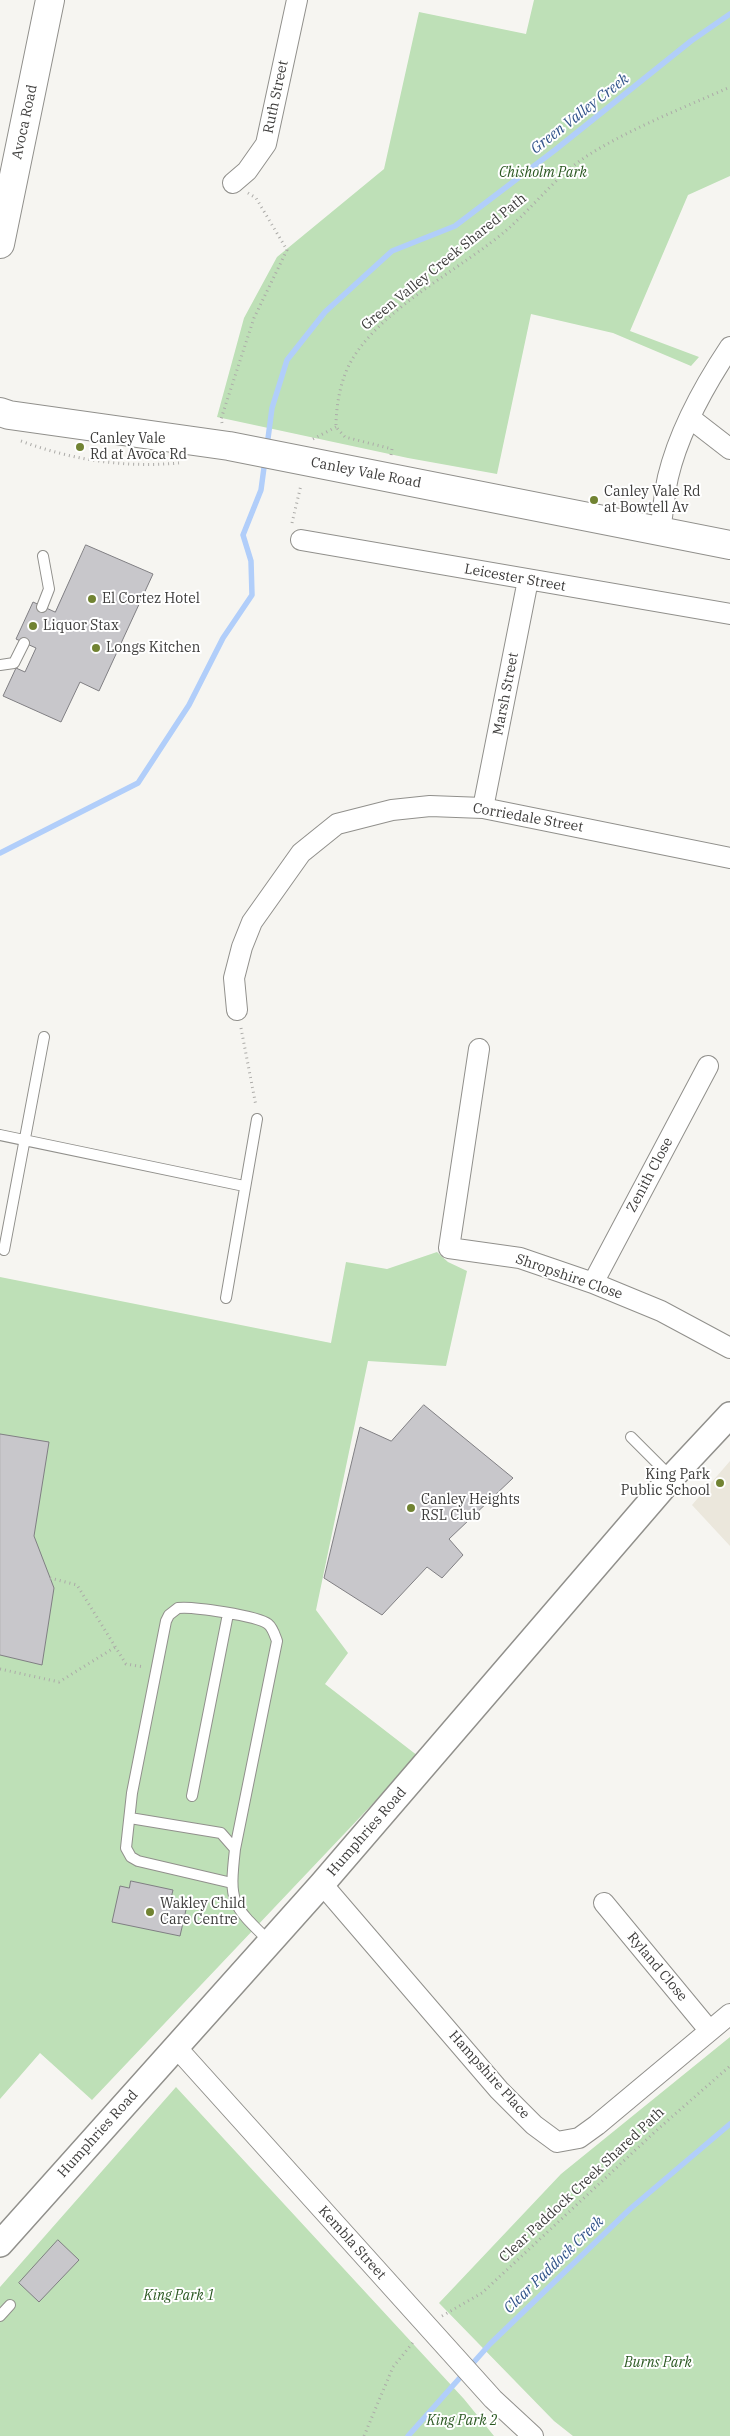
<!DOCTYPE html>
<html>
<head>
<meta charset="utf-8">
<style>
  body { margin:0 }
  canvas { display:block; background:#f6f5f1 }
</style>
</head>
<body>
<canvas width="730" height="2436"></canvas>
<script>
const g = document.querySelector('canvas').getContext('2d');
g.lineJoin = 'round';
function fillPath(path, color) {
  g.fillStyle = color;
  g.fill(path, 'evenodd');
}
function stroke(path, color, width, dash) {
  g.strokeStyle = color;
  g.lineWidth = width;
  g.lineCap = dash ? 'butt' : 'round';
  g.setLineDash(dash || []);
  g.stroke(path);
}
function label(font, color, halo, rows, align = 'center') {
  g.font = font + ' "IBM Plex Serif",serif';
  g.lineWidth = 4;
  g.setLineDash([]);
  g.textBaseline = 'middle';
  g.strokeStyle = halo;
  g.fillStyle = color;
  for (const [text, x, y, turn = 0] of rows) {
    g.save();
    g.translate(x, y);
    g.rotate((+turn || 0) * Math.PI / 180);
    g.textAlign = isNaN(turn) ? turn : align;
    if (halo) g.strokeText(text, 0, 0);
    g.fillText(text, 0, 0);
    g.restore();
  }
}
const built = new Path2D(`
  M730,1461V1546L692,1505Z`);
const green = new Path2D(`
  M534,0H730V176L688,195L630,331L699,357L691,366L613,333L531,314L497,474L408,458L217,417L244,318L277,257L384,169L419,12L526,34Z
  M437,1252L448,1262L467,1271L446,1366L368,1361L316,1610L348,1653L325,1684L418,1756L92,2100L40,2053L0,2099V1277L331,1343L346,1262L387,1269Z
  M730,2037V2436H573L554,2421L439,2303L561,2174Z
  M176,2087L464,2399L494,2436H0V2287Z`);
const stream = new Path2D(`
  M267,446L272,408L287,360L325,312L392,251L455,226L555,150L691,41L730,14
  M0,853L138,783L189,705L223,638L252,595L251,561L243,535L261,490L265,460
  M408,2436L490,2344L630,2209L730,2124`);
const building = new Path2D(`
  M86,545L153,574L99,691L80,682L61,722L3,696L16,668L25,672L36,648L16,639L33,602L55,612Z
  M424,1405L513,1478L449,1539L463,1555L442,1578L427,1567L382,1615L324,1578L360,1427L391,1441Z
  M0,1434L49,1442L34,1536L54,1588L42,1665L0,1655Z
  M131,1881L173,1890L171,1898L188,1901L180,1936L112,1922L120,1886L129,1888Z
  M58,2240L79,2260L39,2302L19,2283Z`);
const path = new Path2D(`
  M222,423L221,419L254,318L287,250L256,198L248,193
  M313,439L336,427
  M21,441C72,460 124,468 179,463
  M391,455L392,449L345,437L336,427C336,404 341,377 353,358C385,306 463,268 509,228C536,204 559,173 590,154C634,127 683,108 730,87
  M292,523L301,485
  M241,1028L256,1106
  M50,1578L77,1585L126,1664L144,1667
  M0,1669L59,1682L117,1646
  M442,2316L482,2293L658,2129L730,2066
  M364,2436L393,2367L415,2340`);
const service = new Path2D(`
  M42,607L49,589L43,556
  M0,665L14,663L24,643
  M0,1135L244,1186
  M4,1250L44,1037
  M226,1298L257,1119
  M631,1437L671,1477
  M192,1796L228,1614
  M130,1818L221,1833L235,1849
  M232,1883L138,1861L131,1857L126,1848L132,1793L166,1621L169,1615L178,1608C192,1606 258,1616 268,1624C273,1628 275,1636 277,1641L235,1849C229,1903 231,1904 270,1942
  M0,2316L10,2305`);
const minor = new Path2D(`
  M233,183L247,171L266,144L297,0
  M690,418L730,449
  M660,531C663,513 664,495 668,477C679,431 704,386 730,347
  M301,540L730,614
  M483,808L528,580
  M237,1010L234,978L242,947L252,922L301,853L337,824L392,810L430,806L483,808L730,858
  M479,1049L449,1248L520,1258L593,1283L661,1311L730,1348
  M593,1283L708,1066
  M322,1884L499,2090L534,2125L557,2142L579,2138L597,2125L730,2014
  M604,1903L709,2030
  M176,2047L493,2399L533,2436`);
const tertiary = new Path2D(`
  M0,2244L322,1884L672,1477L730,1415`);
const secondary = new Path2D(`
  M0,244L50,0
  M0,412L9,415L229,446L730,545`);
const markers = [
  [80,447,5,"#718332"],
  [594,500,5,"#718332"],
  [92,599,5,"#718332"],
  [33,626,5,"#718332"],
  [96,648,5,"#718332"],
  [720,1483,5,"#718332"],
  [411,1508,5,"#718332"],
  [150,1912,5,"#718332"]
];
const streetNames = [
  ["Ruth Street",276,97,-78],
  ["Avoca Road",25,122,-78],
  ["Green Valley Creek Shared Path",444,262,-39],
  ["Canley Vale Road",366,473,11],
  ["Leicester Street",515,578,10],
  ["Marsh Street",506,694,-79],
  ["Corriedale Street",528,818,10],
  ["Zenith Close",650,1175,-62],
  ["Shropshire Close",569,1277,19],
  ["Humphries Road",367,1832,-49],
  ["Ryland Close",657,1967,50],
  ["Hampshire Place",489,2075,48],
  ["Humphries Road",98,2134,-48],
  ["Clear Paddock Creek Shared Path",582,2185,-43],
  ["Kembla Street",352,2243,48]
];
const parkNames = [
  ["Chisholm Park",543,173],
  ["King Park 1",179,2296],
  ["Burns Park",658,2363],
  ["King Park 2",462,2421]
];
const poiNames = [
  ["Canley Vale",90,439],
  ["Rd at Avoca Rd",90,455],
  ["Canley Vale Rd",604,492],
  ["at Bowtell Av",604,508],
  ["El Cortez Hotel",102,599],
  ["Liquor Stax",43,626],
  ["Longs Kitchen",106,648],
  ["King Park",710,1475,"right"],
  ["Public School",710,1491,"right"],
  ["Canley Heights",421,1500],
  ["RSL Club",421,1516],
  ["Wakley Child",160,1904],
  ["Care Centre",160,1920]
];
const waterNames = [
  ["Green Valley Creek",580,114,-38],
  ["Clear Paddock Creek",554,2265,-44]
];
fillPath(built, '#ebe7dc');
fillPath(green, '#bee0b7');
stroke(stream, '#b1cefa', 5.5);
fillPath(building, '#c8c7cb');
stroke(building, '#807f83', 1);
stroke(service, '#91908c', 12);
stroke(minor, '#91908c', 22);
stroke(tertiary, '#91908c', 28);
stroke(secondary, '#91908c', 30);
stroke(path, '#acaba8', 3, [1, 4]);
stroke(service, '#fff', 10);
stroke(minor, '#fff', 20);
stroke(tertiary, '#fff', 25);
stroke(secondary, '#fff', 28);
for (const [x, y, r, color] of markers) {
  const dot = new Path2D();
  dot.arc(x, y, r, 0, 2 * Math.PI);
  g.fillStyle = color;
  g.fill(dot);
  stroke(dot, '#fff', 2);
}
label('14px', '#3d3c3b', '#fff', streetNames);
label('italic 14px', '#2a5821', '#fff', parkNames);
label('14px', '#3d3c3b', '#fff', poiNames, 'left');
label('italic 15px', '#2f5289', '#fff', waterNames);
</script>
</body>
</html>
